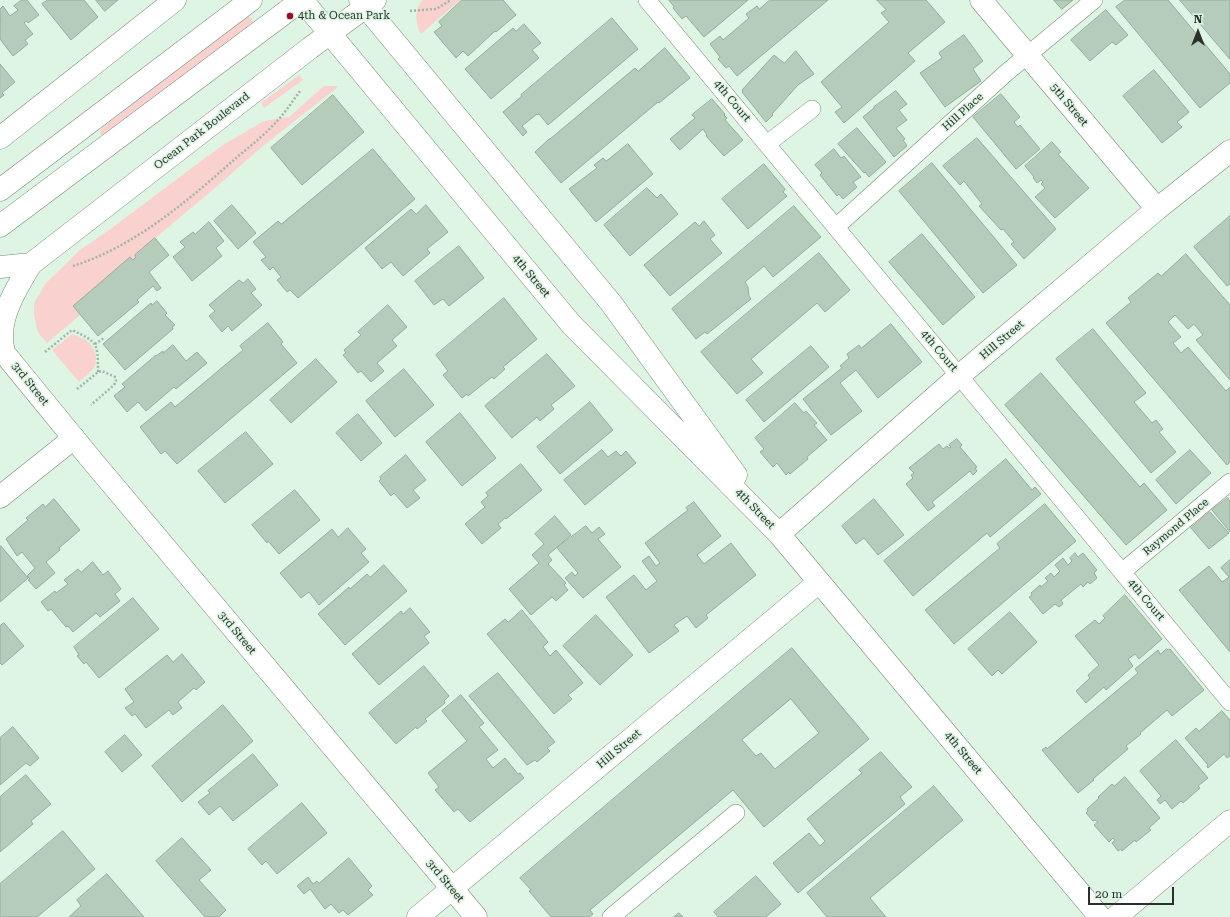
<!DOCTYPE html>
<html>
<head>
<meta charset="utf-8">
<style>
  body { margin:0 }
  #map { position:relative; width:1230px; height:917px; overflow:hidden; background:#def5e3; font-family:"Roboto Serif",serif }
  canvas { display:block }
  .north { position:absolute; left:1178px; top:12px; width:40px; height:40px; -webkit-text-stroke:3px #def5e3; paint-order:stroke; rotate:0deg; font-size:11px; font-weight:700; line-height:16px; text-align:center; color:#29312a }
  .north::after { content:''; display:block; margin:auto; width:14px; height:18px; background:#29312a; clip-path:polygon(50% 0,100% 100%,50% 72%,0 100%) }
  .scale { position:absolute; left:1088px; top:887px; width:86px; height:18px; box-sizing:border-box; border:2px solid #29312a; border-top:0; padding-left:5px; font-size:12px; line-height:14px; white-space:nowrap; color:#29312a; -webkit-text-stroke:3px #def5e3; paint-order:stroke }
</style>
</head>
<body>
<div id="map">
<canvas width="1230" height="917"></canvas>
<div class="north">N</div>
<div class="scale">20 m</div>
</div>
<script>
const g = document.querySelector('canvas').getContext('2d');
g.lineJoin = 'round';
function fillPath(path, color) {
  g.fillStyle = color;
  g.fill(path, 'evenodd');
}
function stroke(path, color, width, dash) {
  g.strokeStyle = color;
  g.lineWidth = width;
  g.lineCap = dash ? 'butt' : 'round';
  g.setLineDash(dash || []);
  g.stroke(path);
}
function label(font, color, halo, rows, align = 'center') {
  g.font = font + ' "Roboto Serif",serif';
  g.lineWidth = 3.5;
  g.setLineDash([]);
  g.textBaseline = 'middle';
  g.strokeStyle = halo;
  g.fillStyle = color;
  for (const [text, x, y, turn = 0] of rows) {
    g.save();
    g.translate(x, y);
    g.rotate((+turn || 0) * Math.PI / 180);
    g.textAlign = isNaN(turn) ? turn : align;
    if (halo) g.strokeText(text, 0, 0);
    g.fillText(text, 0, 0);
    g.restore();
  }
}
const green = new Path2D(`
  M423,0H460L421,34C415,24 414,8 423,0Z
  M248,16L251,18L253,21L251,24L106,136L103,137L100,133V130L107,124Z
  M299,75L303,80L264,108L261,103Z
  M324,86H339L263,146L215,188L135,255L136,257L133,260L130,258L73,306L80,315L47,343L40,335L37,329L34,314V306L35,301L46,283L80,250L109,230L205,158L226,143L264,121L289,117Z
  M72,334C84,338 94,343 96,356C96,360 96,363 95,366C92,372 84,377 79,382L52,350Z`);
const building = new Path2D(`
  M22,0H27L39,15L28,23L27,21L24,23L33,34L25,40L28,44L13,56L0,39V21L1,20L0,18V9L3,6L10,16L18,10L14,6Z
  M48,0H84L98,17L71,40L42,4Z
  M96,0H118L105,11Z
  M462,0H503L516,15L496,32L495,31L468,56L463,51L456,58L434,32L442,26L439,22Z
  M669,0H748L704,37L686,16L682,19L673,8L674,7Z
  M770,0H828L737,76L729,66L726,68L718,59L720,57L710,44L720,36L723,40L749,18L746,14L757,6L759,9Z
  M877,0H926L945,22L908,53L915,61L844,123L835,112L842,107L821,82L889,22L881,13L886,10Z
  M1054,0H1073L1062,9Z
  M1125,0H1168L1230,74V83L1200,108L1116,7Z
  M1180,0H1230V59Z
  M1106,10L1128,35L1116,45L1112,42L1090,61L1071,40Z
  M612,18L638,49L548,125L539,114L537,115V114L522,126L527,132L523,136L503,112L522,96L521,95Z
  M524,24L541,43L532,50L539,58L491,99L465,69L513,28L516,31Z
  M964,35L983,61L973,69L981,81L945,107L920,73L942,58L939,53Z
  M665,48L690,78L659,103L658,102L561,183L535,152L549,139H550L635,68L638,71Z
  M796,51L814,74L798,85L772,114L773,115L766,122L742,92L743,91L742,90L774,55L784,63Z
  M0,64L15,82L2,93L4,95L0,98Z
  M1154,70L1189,112L1177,122L1182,127L1162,143L1123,96Z
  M896,91L907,104L899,110L907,120L896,128L905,139L903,140L907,146L894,157L863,117L874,108V107Z
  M1001,94L1020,117L1014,122L1018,127L1020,125L1040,149L1016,169L973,117Z
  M333,95L364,132L302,185L271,148Z
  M712,99L725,114L724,115L727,118L725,120L743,140L724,156L706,136L707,135L703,129L680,150L670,139L695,118L692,115Z
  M857,128L886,162L869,177L865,172L864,173L838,144Z
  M977,138L1056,229L1024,259L1011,244L1014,242L1003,229L1001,230L979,206L982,204L964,181L960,185L943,166Z
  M1052,142L1061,152L1058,154L1089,188L1055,218L1035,197L1045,188L1041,184L1043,182L1041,180L1037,183L1033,178L1034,177L1025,166Z
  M628,144L653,174L596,222L569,189L597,168L594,165L603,158L606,161Z
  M373,149L415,199L298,298L290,290L287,292L277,280L281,277L273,267L270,270L261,260L266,257L253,242L278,221L281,224Z
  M834,149L841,158L844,156L861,177L853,182L857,187L843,199L839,194L837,196L820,175L822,173L815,165Z
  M932,163L1017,265L983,293L899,191Z
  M764,164L785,189L783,192L787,196L748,229L722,199Z
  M647,188L657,198L661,194L678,214L630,256L604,225Z
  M232,205L256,233L238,249L214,221Z
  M426,205L448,232L427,249L430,253L403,276L391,262L382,269L365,248L411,209L416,214Z
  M794,206L821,237L773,277L764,266L745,282L748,287L749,296L751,299L707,334L705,332L696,339L672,309Z
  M1230,216V284L1227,286L1194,247Z
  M704,221L715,235L710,239L722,253L670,296L644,265L695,222L699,226Z
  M209,222L224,241L216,248L222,256L192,281L173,257L185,247L180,242L193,232L195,234Z
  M922,234L975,297L943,325L889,262Z
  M155,238L169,255L149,272L161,288L157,291L153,286L137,300L139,302L98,336L73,306L130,257L133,260L136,257L135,255Z
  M459,246L484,278L449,306L443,299L434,305L415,281Z
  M819,253L850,290L825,312L817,303L751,359L763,373L737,394L701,352Z
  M1186,254L1230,305V380L1196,340L1203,335L1194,324L1188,329L1175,315L1168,322L1181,337L1173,343L1181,353L1188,347L1226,391L1230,387V462L1227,465L1106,323L1131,302L1128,298L1158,273L1161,276Z
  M248,279L256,289L251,293L262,305L232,331L228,326L222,332L209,316L215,311L209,305L239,280L243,283Z
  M504,298L537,339L503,367L505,369L494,379L492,377L468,396L467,394L462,398L443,375L448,371L436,355Z
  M157,301L167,313L165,315L175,325L172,327L173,329L125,370L103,344L151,303L152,305Z
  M388,305L407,327L392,340L397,346L377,363L384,371L371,382L361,371L358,373L343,355L346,353L344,350L361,335L358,332Z
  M268,323L283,342L281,344L297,363L177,464L165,451L161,454L140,427L171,402L175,407L243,350L240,346Z
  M891,324L922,362L878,398L856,370L840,383L862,411L831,435L803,399L842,368L840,366L849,358L847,354L859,345L861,348Z
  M1093,329L1146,393L1134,402L1152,423L1156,420L1163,429L1159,432L1176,452L1151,473L1056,359Z
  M173,345L186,361L197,352L207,363L176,389L174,387L146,411L138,402L127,412L114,396L125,387L122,384L156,355V356L163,351V353Z
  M811,346L829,367L764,422L746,400Z
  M547,354L575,386L551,405L554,409L540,421L537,417L512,438L485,406Z
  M316,359L337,382L291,423L270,400Z
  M404,369L434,405L395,437L366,401Z
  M1041,373L1140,487L1144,483L1167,510L1126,545L1005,405Z
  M590,402L613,430L560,474L537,447Z
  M795,403L804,413L806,411L817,423L814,425L827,440L807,457L808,459L790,474L789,472L786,475L777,463L773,467L760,452L764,449L755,438Z
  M460,413L496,458L462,486L426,442Z
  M358,414L382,443L361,461L336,433Z
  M246,432L273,464L225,503L198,471Z
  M957,439L962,445L960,447L977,467L975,468L977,471L973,475L970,471L932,502L935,506L928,511L906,484L913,478L911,475L914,473L909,468L939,444L943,449L947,446L949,448L951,447L949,445Z
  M602,450L608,457L616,451L621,456L626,451L636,463L585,505L564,480Z
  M1190,450L1211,473L1176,504L1156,480Z
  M406,455L426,480L413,490L420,498L407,508L394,493L391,496L379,481L381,479L380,477Z
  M1006,459L1032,490L1035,487L1041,494L990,537L987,533L913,596L884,561Z
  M521,464L542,490L506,519L505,518L498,524L501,528L482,544L465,524L485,507L481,502L488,496L486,493Z
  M295,490L320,520L279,554L268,541L267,543L252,525Z
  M1228,498L1230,501V532L1212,510Z
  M54,499L80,530L59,548L60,550L46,562L55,573L36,589L28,580L30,579L27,576L35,568L22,552L17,556L6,539L28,520L26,518L43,504L45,507Z
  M874,499L904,535L878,555L864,538L856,544L842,526Z
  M694,502L721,536L697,555L704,564L731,543L756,575L706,615L708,618L696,628L687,616L674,625L679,631L649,653L606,597L634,575L646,590L657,581L642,561L649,556L656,566L660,563L645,543L688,510L686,508Z
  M1045,504L1076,541L954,644L925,610L1000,548L997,544Z
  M1210,512L1229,533L1209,549L1191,528Z
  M555,516L571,535L548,555L552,560L548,564L566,583L564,585L568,590L556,601L552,597L531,615L509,589L539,563L532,555L544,544L535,534Z
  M586,526L592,533L599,527L605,534L598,539L621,567L583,598L565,578L572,572L575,576L578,573L557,548Z
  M348,528L366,549L361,553L369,562L319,605L309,592L301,598L280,573L332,529L338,537Z
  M1,546L28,578L0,602V547Z
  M1075,553L1078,557L1083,553L1097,570L1094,573L1097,578L1090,584L1088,582L1083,587L1081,584L1061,600L1063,604L1059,607L1055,604L1043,614L1029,597L1032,595L1031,593L1040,585L1041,587L1048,581L1045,578L1051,573L1054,577L1060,571L1055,565L1063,558L1068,565L1072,561L1070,558Z
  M1230,560V652L1179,590L1209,566L1222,582L1229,577L1221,568Z
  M93,562L103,575L108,571L121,589L115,594L120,601L100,617L96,613L73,632L68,626L66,627L51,609L48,611L41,602L55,591L56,593L68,584L64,580L78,569L81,572Z
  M384,565L407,591L345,645L318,614L349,587L350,589L367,574L370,577Z
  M1125,595L1162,639L1139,659L1135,654L1128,659L1133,666L1106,690L1104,687L1086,703L1076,691L1090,678L1088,675L1099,665L1075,636L1095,620L1099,624L1105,618L1103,616Z
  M133,598L159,629L99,678L86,662L84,664L77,656L79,655L74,647Z
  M410,608L430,632L424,636L429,643L379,685L352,654L401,611L403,614Z
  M522,610L548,642L543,647L550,656L556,650L583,683L568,695L572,699L554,714L487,634L505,619L508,622Z
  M1010,612L1037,642L1002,674L998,670L992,676L968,649Z
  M596,615L633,655L600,685L563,646Z
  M4,623L24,646L2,665L0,663V626Z
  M792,648L869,739L764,827L733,790L590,910L593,914L589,917H551L529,891L531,890L520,878ZM791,699L819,733L775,769L761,753L756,756L742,740Z
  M1167,649L1168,650L1170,649L1204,690L1172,716L1167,710L1140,733L1141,734L1126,746L1128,749L1093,779L1094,780L1078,793L1042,750L1046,747L1047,749L1138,673L1135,669L1158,650L1160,654Z
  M182,654L205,682L196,690L194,688L178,702L182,708L173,715L169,710L146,728L135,714L132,716L125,708L134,702L125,689L167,655L173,662Z
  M424,666L449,696L444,701L445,703L425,719L427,721L417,729L416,727L396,744L369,713Z
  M498,673L555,742L547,748L550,751L537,762L535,760L527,765L469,696Z
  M461,695L484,723L479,727L498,750L486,759L493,768L505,758L518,774L520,773L524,778L470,822L458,809L454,812L435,790L439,787L428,773L467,741L442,711Z
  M223,705L253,741L182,802L152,766Z
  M1222,711L1230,720V756L1227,758L1224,754L1208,768L1207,766L1208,765L1185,738L1196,728L1199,731Z
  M13,727L39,758L30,766L26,763L0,785V738Z
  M125,735L142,755L122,772L105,752Z
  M1176,740L1208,778L1198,786L1200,788L1183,803L1181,801L1172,809L1165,800L1160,804L1157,800L1161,796L1140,771Z
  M881,752L912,787L900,797L905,804L798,893L773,863L809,833L820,846L825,841L807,819L862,773L859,770Z
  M253,754L278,785L233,821L220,806L209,815L198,802L210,793L208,791Z
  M26,775L51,804L31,821L33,824L0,852V797Z
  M1125,777L1160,818L1149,828L1151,830L1136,842L1135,840L1122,851L1121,849L1118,851L1112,843L1115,840L1113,838L1109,842L1094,825L1098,822L1095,820L1093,821L1086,813L1088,811L1087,809L1099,798L1098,797L1112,784L1114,786Z
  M934,786L963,820L870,898L886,917H827L807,893Z
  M302,803L327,833L277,874L266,861L262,865L248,849Z
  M63,831L95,869L37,917H0V884Z
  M182,838L211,870L199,880L226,910L219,917H205L156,861Z
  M349,858L372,886L368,890L373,895L348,915L343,910L339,913L331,904L325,909L310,889L304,894L297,886L308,877L313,884L317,881L319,883Z
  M107,874L144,917H69L81,906L77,900Z
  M756,876L781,904L766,917H718L714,912Z
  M679,913L683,917H674Z`);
const path = new Path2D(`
  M410,11L436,9L451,0
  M73,266C134,247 189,200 236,158C250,146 265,135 277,121C286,112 293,100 301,90
  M95,344L104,338
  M45,352L72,330C97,342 98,342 98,372
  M77,389L98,372L102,371L115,377L116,381L114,385L91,405`);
const service = new Path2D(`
  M647,0L1230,702
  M767,144L812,109
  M836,227L1006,73L1094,0
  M1122,572L1230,482
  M611,917L736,813`);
const minor = new Path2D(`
  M981,0L1157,209
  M0,138L175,0
  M0,267L31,264
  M0,348L90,458L476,917
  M4,353C3,347 2,342 2,337C1,312 19,284 31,264L310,48L375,0
  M0,497L74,438
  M779,534L959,376L1157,209L1230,151
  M418,917L819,582
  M1116,917L1230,821`);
const tertiary = new Path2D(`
  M360,0L611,303L736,475
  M0,190L251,0
  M0,226L302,0L571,324L779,534L1100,917`);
const markers = [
  [290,16,4,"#a30627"]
];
const poiNames = [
  ["4th & Ocean Park",298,16]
];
const streetNames = [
  ["4th Court",732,101,50],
  ["5th Street",1069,105,50],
  ["Hill Place",963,112,-42],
  ["Ocean Park Boulevard",202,131,-38],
  ["4th Street",531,276,50],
  ["Hill Street",1002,340,-40],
  ["4th Court",939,351,50],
  ["3rd Street",30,384,51],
  ["4th Street",755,509,46],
  ["Raymond Place",1176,527,-40],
  ["4th Court",1146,600,50],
  ["3rd Street",237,633,50],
  ["Hill Street",619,749,-40],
  ["4th Street",963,753,50],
  ["3rd Street",445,881,50]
];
fillPath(green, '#f9d2d0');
fillPath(building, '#b6ccbb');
stroke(building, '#96ac9b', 1);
stroke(service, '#768b7a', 18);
stroke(minor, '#768b7a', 23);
stroke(tertiary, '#768b7a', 23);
stroke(path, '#a2b4a6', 2.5, [2, 2]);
stroke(service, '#fff', 17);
stroke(minor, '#fff', 22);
stroke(tertiary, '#fff', 22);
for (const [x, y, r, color] of markers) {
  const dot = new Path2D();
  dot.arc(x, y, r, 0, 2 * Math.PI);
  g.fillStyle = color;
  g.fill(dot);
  stroke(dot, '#def5e3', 1.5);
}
label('11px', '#29312a', '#def5e3', poiNames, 'left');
label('11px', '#29312a', '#def5e3', streetNames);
</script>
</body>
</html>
